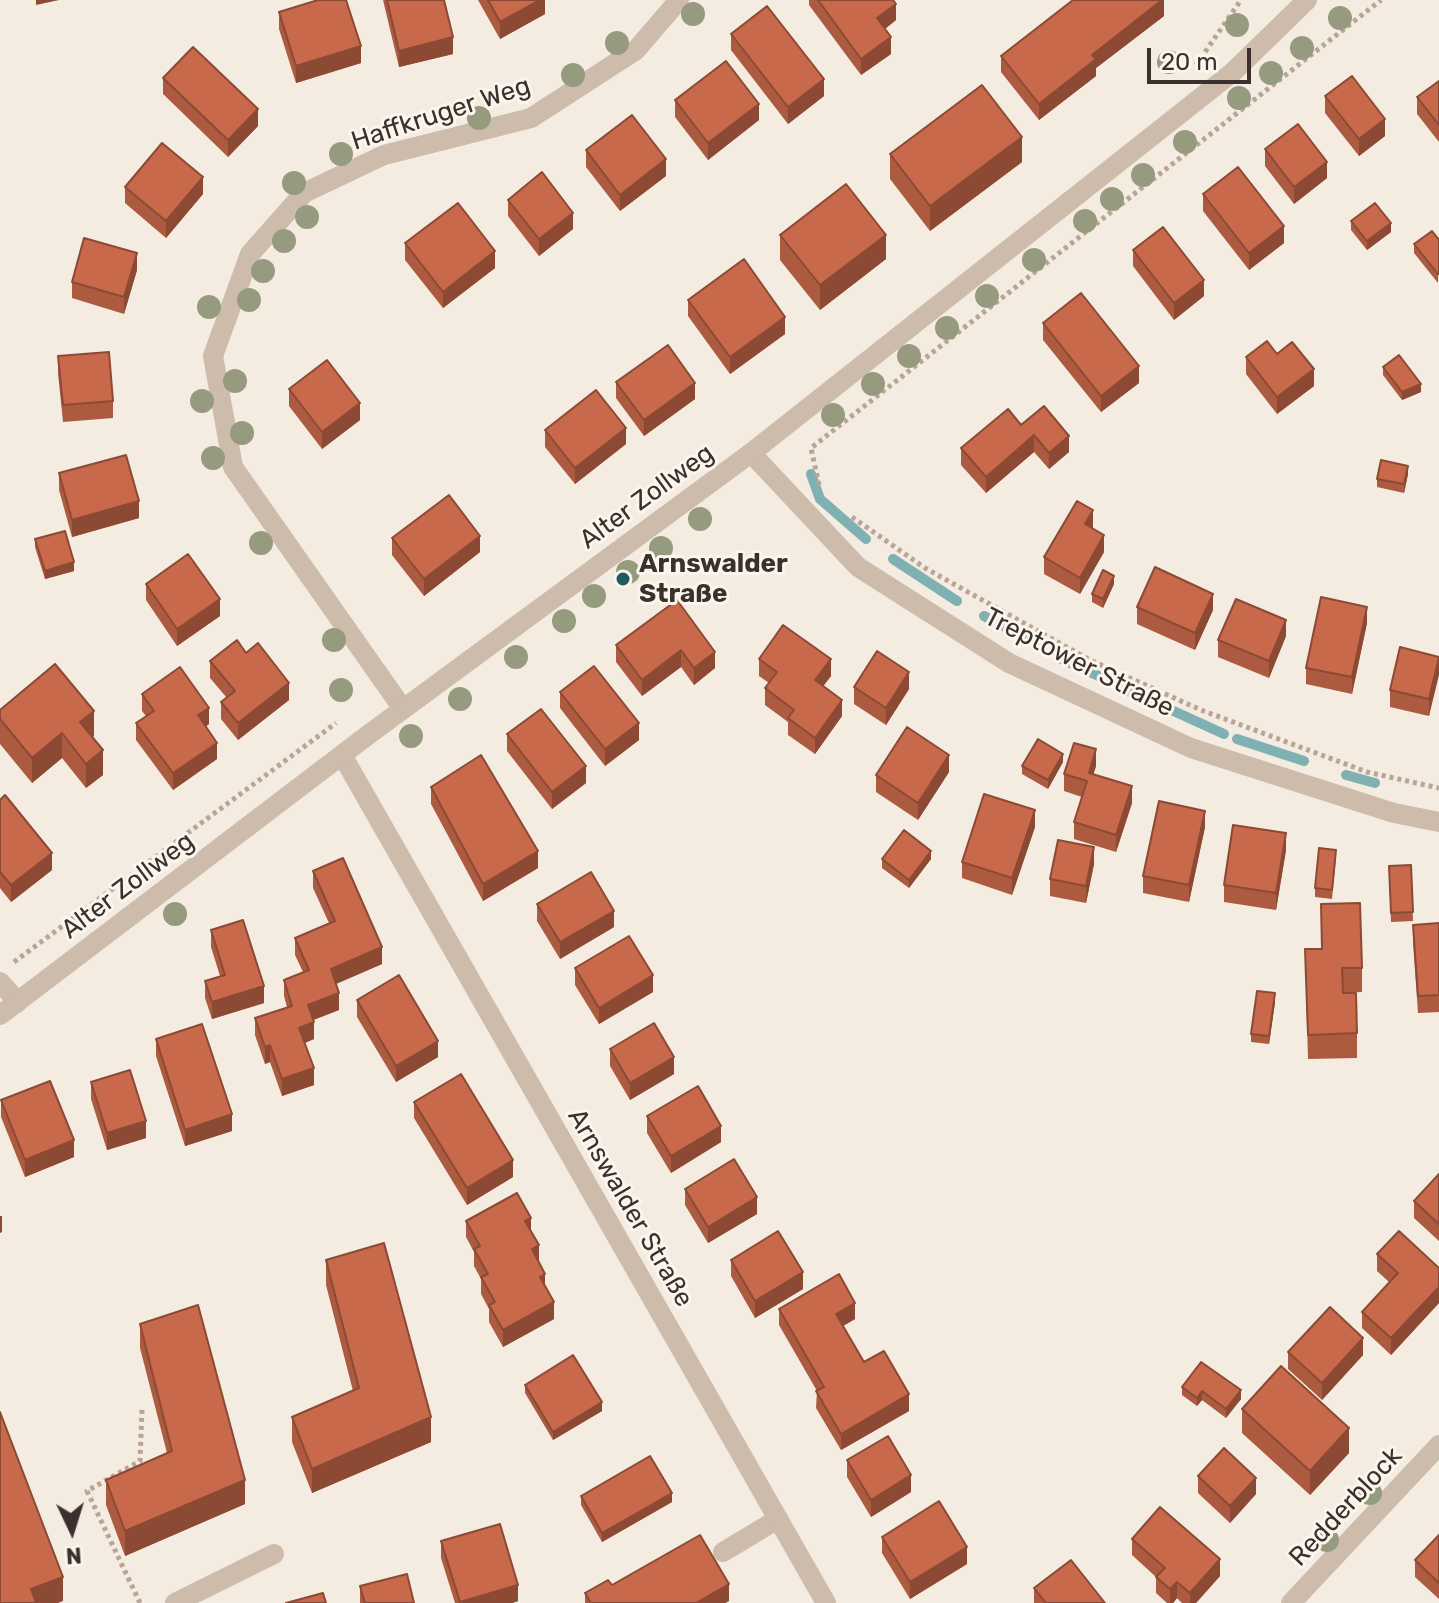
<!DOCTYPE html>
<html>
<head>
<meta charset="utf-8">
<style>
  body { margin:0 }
  #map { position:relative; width:1439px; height:1603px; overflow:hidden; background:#f4ebe1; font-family:Rubik,sans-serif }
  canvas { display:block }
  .north { position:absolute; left:32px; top:1491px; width:80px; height:80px; -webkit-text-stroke:6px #fbf5ee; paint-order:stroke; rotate:176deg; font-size:22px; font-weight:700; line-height:32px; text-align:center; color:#3b302b }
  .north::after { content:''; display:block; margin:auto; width:28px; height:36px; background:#3b302b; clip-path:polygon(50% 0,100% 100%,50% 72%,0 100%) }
  .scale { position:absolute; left:1147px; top:48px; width:104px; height:36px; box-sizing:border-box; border:4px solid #3b302b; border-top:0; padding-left:10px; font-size:24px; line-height:28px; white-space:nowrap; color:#3b302b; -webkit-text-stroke:6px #fbf5ee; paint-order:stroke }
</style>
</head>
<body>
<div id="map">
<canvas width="1439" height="1603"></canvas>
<div class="north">N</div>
<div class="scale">20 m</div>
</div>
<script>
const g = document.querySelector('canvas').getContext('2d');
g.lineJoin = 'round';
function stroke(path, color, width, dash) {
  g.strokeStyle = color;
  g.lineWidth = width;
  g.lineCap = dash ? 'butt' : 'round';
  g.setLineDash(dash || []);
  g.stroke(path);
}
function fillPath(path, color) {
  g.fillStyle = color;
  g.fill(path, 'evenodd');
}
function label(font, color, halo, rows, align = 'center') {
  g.font = font + ' Rubik,sans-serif';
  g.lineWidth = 6;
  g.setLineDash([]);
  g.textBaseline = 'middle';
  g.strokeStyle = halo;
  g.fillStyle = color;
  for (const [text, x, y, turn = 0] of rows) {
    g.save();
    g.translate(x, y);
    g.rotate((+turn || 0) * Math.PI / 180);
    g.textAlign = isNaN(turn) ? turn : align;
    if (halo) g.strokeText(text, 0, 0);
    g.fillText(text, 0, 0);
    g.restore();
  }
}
const stream = new Path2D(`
  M811,474L820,499L866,539
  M893,559L957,601
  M984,616L1038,644
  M1059,658L1103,678
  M1124,689L1153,703
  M1167,708L1224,734
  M1237,739L1304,761
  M1346,775L1375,783`);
const path = new Path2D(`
  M1196,65L1241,0
  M819,485L811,448L1381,0
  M852,517L925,568L1090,660L1201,710L1367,772L1439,788
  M14,962L336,723
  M140,1603L87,1491L140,1461L142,1408`);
const service = new Path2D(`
  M0,982L18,1002
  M723,1552L778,1519`);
const minor = new Path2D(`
  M751,453L858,567L1009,663L1191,748L1394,813L1439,822
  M403,709L233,467L213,356L250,254L304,193L384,155L531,118L636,50L679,0
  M342,755L826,1603
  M175,1603L274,1554
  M1291,1603L1439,1445`);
const tertiary = new Path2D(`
  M0,1015L368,735L751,453L1233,72L1307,0`);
const trees = [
  [693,14],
  [1340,18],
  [1237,25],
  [617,43],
  [1302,48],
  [1169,62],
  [1271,73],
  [573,75],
  [1239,98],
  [479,118],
  [1185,142],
  [341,154],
  [1143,175],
  [294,183],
  [1112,199],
  [307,217],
  [1085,221],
  [284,241],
  [1034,260],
  [263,271],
  [987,296],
  [249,300],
  [209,307],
  [947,328],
  [909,356],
  [235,381],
  [873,384],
  [202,401],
  [833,415],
  [242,433],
  [213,458],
  [700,519],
  [261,543],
  [661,548],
  [628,572],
  [594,596],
  [564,621],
  [334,640],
  [516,657],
  [341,690],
  [460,699],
  [411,736],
  [175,914],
  [1370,1493],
  [1327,1540]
];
const wall = new Path2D(`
  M383,0H444L453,54L399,67Z
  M478,0H545V14L500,39Z
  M809,0H893L896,20L885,29L891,54L861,75L809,5Z
  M1164,0V16L1096,68V76L1039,120L1001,72V56Z
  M279,12L361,63L296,83L279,29Z
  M731,34L824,96L788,124L731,50Z
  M163,78L258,126L228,157L163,94Z
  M1439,81V142L1417,114V97Z
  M1325,96L1385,136L1359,156L1325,113Z
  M675,100L759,120L708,160L675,117Z
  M1265,149L1327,178L1294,204L1265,166Z
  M586,150L666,176L620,211L586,167Z
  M890,154L1022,162L930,231L890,179Z
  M125,187L203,194L166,238L125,203Z
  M1203,194L1284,243L1249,270L1203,211Z
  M508,200L573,229L539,256L508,216Z
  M1351,221L1391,232L1367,250L1351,230Z
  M780,235L886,259L820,310L780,260Z
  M1439,240L1438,283L1414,253V244Z
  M405,243L495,268L443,308L405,260Z
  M1133,250L1204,296L1174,320L1133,266Z
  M137,270L124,314L72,298V282Z
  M688,300L785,334L730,374L688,316Z
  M1043,323L1139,383L1101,412L1043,340Z
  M1277,354L1314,386L1277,414L1246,374V357Z
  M58,356L113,401V418L63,422L58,373Z
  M1383,367L1421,392L1402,400L1383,375Z
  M616,382L695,399L644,436L616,398Z
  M289,389L360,420L322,449L289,406Z
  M1021,425L1069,452L1049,469L1034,452L986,493L961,465V448Z
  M545,430L626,444L575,484L545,447Z
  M59,473L139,518L72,537L59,490Z
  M1408,474L1404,493L1377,487V479Z
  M1093,527L1092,528L1104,552L1080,594L1044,574V557Z
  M392,538L480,552L424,596L392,555Z
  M35,539L74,571L45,579L35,547Z
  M146,584L220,616L177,646L146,600Z
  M1114,584L1103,608L1092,602V594Z
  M1137,607L1213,610L1195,650L1137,624Z
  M1367,623L1352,694L1306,684V668Z
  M1286,636L1269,678L1218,657V640Z
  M616,645L715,652V668L694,685L681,667L642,696L616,662Z
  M246,653L289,700L238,740L221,719V702L227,698L210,678V661Z
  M1439,657L1429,716L1390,707V690Z
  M759,659L831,676L823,686L842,716L815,754L788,735V722L765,705V688L769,683L759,676Z
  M854,687L909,689L886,725L854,704Z
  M560,692L639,740L605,766L560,708Z
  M142,694L209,724L205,727L217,759L173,790L136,740V723L146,716L142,711Z
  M0,710L94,736L92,737L103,775L86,788L62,758L32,783L0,744Z
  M507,734L586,783L552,809L507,751Z
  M1063,762L1048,789L1022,774V766Z
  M1096,766L1093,774L1132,803L1116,852L1074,839V822L1082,797L1064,791V774Z
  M949,772L918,820L876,792V775Z
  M431,787L538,868L483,901L431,804Z
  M0,800L52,870L11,902L0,888Z
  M1035,827L1012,895L962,878V862Z
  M1205,827L1189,902L1143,893V876Z
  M1286,850L1276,910L1224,902V885Z
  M1336,858L1332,899L1315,897V888Z
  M882,859H931L909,888L882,868Z
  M1094,864L1086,903L1050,896V879Z
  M1411,865L1413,921L1391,922L1389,866Z
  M313,871L382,964L336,984L339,1010L313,1020L314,1039L305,1043L314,1085L282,1096L270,1062L265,1064L255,1035V1018L287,1007L284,996V980L303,972L295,955V938L329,923L313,888Z
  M537,904L614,927L560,959L537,921Z
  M1321,904L1362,968V992L1343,993L1357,1033V1058L1308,1059L1305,949H1321Z
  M1439,923V1012L1418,1013L1413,942V925Z
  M211,930L264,1003L212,1019L205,998V981L220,976L211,947Z
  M575,968L653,992L599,1024L575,985Z
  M357,1000L438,1057L396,1082L357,1017Z
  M1275,1002L1269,1044L1251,1042V1034Z
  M156,1039L232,1131L185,1146L156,1056Z
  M610,1049L674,1074L630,1100L610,1066Z
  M91,1082L146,1138L107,1150L91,1099Z
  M1,1100L74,1157L25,1177L1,1117Z
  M414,1102L513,1177L467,1205L414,1118Z
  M647,1116L721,1142L671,1173L647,1133Z
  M1439,1174V1241L1414,1218V1201Z
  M685,1189L757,1214L708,1243L685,1205Z
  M466,1221L531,1232L554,1319L503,1347L489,1322V1309L481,1294V1279L474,1266V1252L466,1237Z
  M1377,1254L1439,1268V1303L1391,1355L1362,1328V1312L1389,1282L1377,1271Z
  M326,1260L431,1442L312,1493L292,1442V1417L353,1391L326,1285Z
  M731,1260L803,1289L755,1318L731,1276Z
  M779,1309L855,1319L843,1326L864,1362L909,1411L841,1450L816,1408L817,1391L779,1325Z
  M140,1324L245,1504L125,1556L106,1505V1480L167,1453L140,1348Z
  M1288,1352L1363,1355L1322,1400L1288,1369Z
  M525,1385L602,1411L553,1440L525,1393Z
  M1182,1387L1241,1399L1226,1418L1202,1400L1197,1406L1182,1395Z
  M1242,1409L1349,1453L1310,1495L1242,1433Z
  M847,1460L911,1492L871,1517L847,1477Z
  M1198,1476L1256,1494L1230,1523L1198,1493Z
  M581,1496L672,1502L602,1542L581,1505Z
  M1439,1535V1599L1415,1577V1560Z
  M882,1537L967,1564L910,1599L882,1553Z
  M1132,1539L1220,1576L1196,1603H1182L1177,1598L1173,1603H1167L1156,1593V1577L1132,1555Z
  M441,1541L518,1601L512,1603H455L441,1558Z
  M612,1585L729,1601L725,1603H585V1593Z
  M360,1586L414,1603H360Z
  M1034,1588L1105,1603H1034Z`);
const shadedWall = new Path2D(`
  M36,0H59L36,5Z
  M540,0H545V14L500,39V22Z
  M1162,0H1164V16L1096,68V76L1039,120V104L1092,55Z
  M896,4V20L877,35V18Z
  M453,37V54L399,67V51Z
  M891,37V54L861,75V59Z
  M361,46V63L296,83V66Z
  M824,79V96L788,124V107Z
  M759,104V120L708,160V143Z
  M258,109V126L228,157V140Z
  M1385,119V136L1359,156V139Z
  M1022,137V162L930,231V206Z
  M666,159V176L620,211V195Z
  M1327,162V178L1294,204V187Z
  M203,177V194L166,238V221Z
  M573,213V229L539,256V239Z
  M1391,223V232L1367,250V241Z
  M1284,226V243L1249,270V253Z
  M886,235V259L820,310V285Z
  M495,251V268L443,308V292Z
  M137,253V270L124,314V297Z
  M1204,280V296L1174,320V303Z
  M785,317V334L730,374V357Z
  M1139,366V383L1101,412V396Z
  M1314,369V386L1277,414V397Z
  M695,383V399L644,436V420Z
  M1421,384V392L1402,400V392Z
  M360,403V420L322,449V432Z
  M626,428V444L575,484V468Z
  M1034,435V452L986,493V477Z
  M1069,436V452L1049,469V453Z
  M1408,466V474L1404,493V484Z
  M139,501V518L72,537V520Z
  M1093,510V527L1085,541V524Z
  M1104,535V552L1080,594V578Z
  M480,536V552L424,596V579Z
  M74,562V571L45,579V571Z
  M1114,576V584L1103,608V599Z
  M1213,594V610L1195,650V633Z
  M220,599V616L177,646V629Z
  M1367,607V623L1352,694V677Z
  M1286,620V636L1269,678V661Z
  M681,650V667L642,696V680Z
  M715,652V668L694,685V668Z
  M831,659V676L815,697V680Z
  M1439,659V675L1429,716V699Z
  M909,672V689L886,725V708Z
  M289,683V700L238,740V723Z
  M842,700V716L815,754V738Z
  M209,708V724L198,732V715Z
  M94,711V736L80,747V722Z
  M639,723V740L605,766V749Z
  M62,733V758L32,783V758Z
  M217,743V759L173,790V773Z
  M1096,749V766L1089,789V773Z
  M103,750V775L86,788V764Z
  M1063,754V762L1048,789V780Z
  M949,755V772L918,820V803Z
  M586,766V783L552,809V792Z
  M1132,786V803L1116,852V835Z
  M1035,810V827L1012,895V878Z
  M1205,811V827L1189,902V885Z
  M1286,833V850L1276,910V893Z
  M1094,847V864L1086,903V886Z
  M538,851V868L483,901V884Z
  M931,851V859L909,888V880Z
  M52,853V870L11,902V885Z
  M614,911V927L560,959V942Z
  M382,947V964L331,986V969Z
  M653,975V992L599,1024V1008Z
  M264,986V1003L212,1019V1002Z
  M339,993V1010L308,1022V1005Z
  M1275,993V1002L1269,1044V1036Z
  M314,1022V1039L299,1045V1028Z
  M438,1041V1057L396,1082V1066Z
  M270,1045V1062L265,1064V1047Z
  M674,1057V1074L630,1100V1083Z
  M314,1068V1085L282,1096V1079Z
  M232,1114V1131L185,1146V1130Z
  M146,1121V1138L107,1150V1133Z
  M721,1126V1142L671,1173V1156Z
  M74,1140V1157L25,1177V1160Z
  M513,1160V1177L467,1205V1188Z
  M757,1197V1214L708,1243V1227Z
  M0,1216H2V1232L0,1233Z
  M531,1218V1234L525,1221Z
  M539,1245V1262L532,1249Z
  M803,1272V1289L755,1318V1301Z
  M545,1274V1291L540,1277Z
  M1439,1287V1303L1391,1355V1338Z
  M554,1302V1319L503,1347V1330Z
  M855,1303V1319L836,1330V1314Z
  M1363,1338V1355L1322,1400V1383Z
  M1241,1390V1399L1226,1418V1409Z
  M1202,1391V1400L1197,1406V1398Z
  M909,1394V1411L841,1450V1434Z
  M602,1402V1411L553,1440V1432Z
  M431,1417V1442L312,1493V1469Z
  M1349,1428V1453L1310,1495V1471Z
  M911,1475V1492L871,1517V1500Z
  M1256,1478V1494L1230,1523V1506Z
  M245,1480V1504L125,1556V1531Z
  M672,1493V1502L602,1542V1533Z
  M967,1547V1564L910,1599V1582Z
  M1220,1559V1576L1196,1603H1190V1593Z
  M63,1577V1601L58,1603H31V1589Z
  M1177,1582V1598L1173,1603H1170V1589Z
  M729,1584V1601L725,1603H696Z
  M518,1585V1601L512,1603H460V1602Z`);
const building = new Path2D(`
  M318,0H346L361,46L296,66L279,12Z
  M387,0H444L453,37L399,51Z
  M488,0H540L500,22Z
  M818,0H893L896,4L877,18L891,37L861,59Z
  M1073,0H1162L1092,55L1096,59L1039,104L1001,56Z
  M767,6L824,79L788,107L731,34Z
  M193,47L258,109L228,140L163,78Z
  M726,61L759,104L708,143L675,100Z
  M1352,76L1385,119L1359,139L1325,96Z
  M1439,81V125L1417,97Z
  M982,85L1022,137L930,206L890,154Z
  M632,115L666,159L620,195L586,150Z
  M1298,124L1327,162L1294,187L1265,149Z
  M162,143L203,177L166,221L125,187Z
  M1238,167L1284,226L1249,253L1203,194Z
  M542,172L573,213L539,239L508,200Z
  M846,184L886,235L820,285L780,235Z
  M458,203L495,251L443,292L405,243Z
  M1375,203L1391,223L1367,241L1351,221Z
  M1163,227L1204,280L1174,303L1133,250Z
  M1432,231L1439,240V273L1438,274L1414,244Z
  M84,238L137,253L124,297L72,282Z
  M744,259L785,317L730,357L688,300Z
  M1081,293L1139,366L1101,396L1043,323Z
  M1267,341L1277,354L1292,342L1314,369L1277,397L1246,357Z
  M668,345L695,383L644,420L616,382Z
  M109,352L113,401L63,405L58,356Z
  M1399,355L1421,384L1402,392L1383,367Z
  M327,360L360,403L322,432L289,389Z
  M596,390L626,428L575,468L545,430Z
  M1044,406L1069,436L1049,453L1034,435L986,477L961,448L1008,409L1021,425Z
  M126,455L139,501L72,520L59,473Z
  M1381,460L1408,466L1404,484L1377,479Z
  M449,495L480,536L424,579L392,538Z
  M1077,501L1093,510L1085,524L1104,535L1080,578L1044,557Z
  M65,531L74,562L45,571L35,539Z
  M188,554L220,599L177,629L146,584Z
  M1155,567L1213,594L1195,633L1137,607Z
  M1103,570L1114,576L1103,599L1092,594Z
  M1321,597L1367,607L1352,677L1306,668Z
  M1236,599L1286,620L1269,661L1218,640Z
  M677,600L715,652L694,668L681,650L642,680L616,645Z
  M783,625L831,659L815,680L842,700L815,738L788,718L794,710L765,688L777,672L759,659Z
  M237,640L246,653L258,643L289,683L238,723L221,702L235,691L210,661Z
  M1400,647L1439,657L1429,699L1390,690Z
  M877,651L909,672L886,708L854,687Z
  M55,664L94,711L80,722L103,750L86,764L62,733L32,758L0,719V710Z
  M594,666L639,723L605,749L560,692Z
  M180,667L209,708L198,715L217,743L173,773L136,723L154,711L142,694Z
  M541,709L586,766L552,792L507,734Z
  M907,727L949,755L918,803L876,775Z
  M1038,739L1063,754L1048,780L1022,766Z
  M1074,743L1096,749L1089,773L1132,786L1116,835L1074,822L1087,781L1064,774Z
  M481,755L538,851L483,884L431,787Z
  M984,794L1035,810L1012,878L962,862Z
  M5,795L52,853L11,885L0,872V800Z
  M1159,801L1205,811L1189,885L1143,876Z
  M1233,825L1286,833L1276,893L1224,885Z
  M904,830L931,851L909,880L882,859Z
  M1058,840L1094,847L1086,886L1050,879Z
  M1319,848L1336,850L1332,890L1315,888Z
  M343,858L382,947L331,969L339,993L308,1005L314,1022L299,1028L314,1068L282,1079L270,1045L265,1047L255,1018L292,1006L284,980L309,970L295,938L335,921L313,871Z
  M1411,865L1413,912L1391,913L1389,866Z
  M591,872L614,911L560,942L537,904Z
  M1360,903L1362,968H1342L1343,993H1356L1357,1033L1308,1035L1305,949H1322L1321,904Z
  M243,920L264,986L212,1002L205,981L225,975L211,930Z
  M1439,923V995L1418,996L1413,925Z
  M629,936L653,975L599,1008L575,968Z
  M399,975L438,1041L396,1066L357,1000Z
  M1257,991L1275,993L1269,1036L1251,1034Z
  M654,1023L674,1057L630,1083L610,1049Z
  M202,1024L232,1114L185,1130L156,1039Z
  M130,1070L146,1121L107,1133L91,1082Z
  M461,1074L513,1160L467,1188L414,1102Z
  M50,1081L74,1140L25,1160L1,1100Z
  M698,1086L721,1126L671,1156L647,1116Z
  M734,1159L757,1197L708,1227L685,1189Z
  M1439,1174V1224L1414,1201Z
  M517,1193L531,1218L525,1221L539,1245L532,1249L545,1274L540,1277L554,1302L503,1330L489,1305L495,1302L481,1277L488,1274L474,1249L480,1246L466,1221Z
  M778,1231L803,1272L755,1301L731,1260Z
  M1399,1231L1439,1268V1287L1391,1338L1362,1312L1398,1273L1377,1254Z
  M384,1243L431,1417L312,1469L292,1417L359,1388L326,1260Z
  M839,1274L855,1303L836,1314L864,1362L884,1351L909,1394L841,1434L816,1391L824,1387L779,1309Z
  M198,1305L245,1480L125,1531L106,1480L172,1451L140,1324Z
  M1330,1307L1363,1338L1322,1383L1288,1352Z
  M573,1355L602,1402L553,1432L525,1385Z
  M1201,1362L1241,1390L1226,1409L1202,1391L1197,1398L1182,1387Z
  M1281,1366L1349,1428L1310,1471L1242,1409Z
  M0,1412L63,1577L31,1589L36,1603H0Z
  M888,1436L911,1475L871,1500L847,1460Z
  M1224,1448L1256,1478L1230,1506L1198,1476Z
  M650,1456L672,1493L602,1533L581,1496Z
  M939,1501L967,1547L910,1582L882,1537Z
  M1160,1507L1220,1559L1190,1593L1177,1582L1170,1589L1156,1577L1165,1568L1132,1539Z
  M500,1524L518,1585L460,1602L441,1541Z
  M700,1535L729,1584L696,1603H591L585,1593L608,1580L612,1585Z
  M1439,1535V1583L1415,1560Z
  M1071,1560L1105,1603H1046L1034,1588Z
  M407,1574L414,1603H365L360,1586Z
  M323,1593L326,1603H286Z`);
const markers = [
  [623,579,8,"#1f5a5e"]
];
const streetNames = [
  ["Haffkruger Weg",441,114,-18],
  ["Alter Zollweg",647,497,-36],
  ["Treptower Straße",1079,663,27],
  ["Alter Zollweg",128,886,-37],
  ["Arnswalder Straße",630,1208,60],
  ["Redderblock",1346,1507,-47]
];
const poiNames = [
  ["Arnswalder",639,564],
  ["Straße",639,594]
];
stroke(stream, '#7fb0b2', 10);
stroke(path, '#b9a596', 5, [4, 4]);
stroke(service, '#cdbbac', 20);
stroke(minor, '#cdbbac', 20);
stroke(tertiary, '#cdbbac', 20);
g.fillStyle = '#969b7f';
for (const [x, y] of trees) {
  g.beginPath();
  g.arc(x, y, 12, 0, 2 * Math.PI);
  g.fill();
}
fillPath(wall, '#ac5a40');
fillPath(shadedWall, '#8c4a34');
fillPath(building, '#c8694b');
stroke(building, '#8c4a34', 2);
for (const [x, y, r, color] of markers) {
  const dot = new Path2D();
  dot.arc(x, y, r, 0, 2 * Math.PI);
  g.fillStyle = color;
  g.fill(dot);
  stroke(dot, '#fbf5ee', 3);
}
label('26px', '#3b302b', '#fbf5ee', streetNames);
label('bold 26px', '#3b302b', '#fbf5ee', poiNames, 'left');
</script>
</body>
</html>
